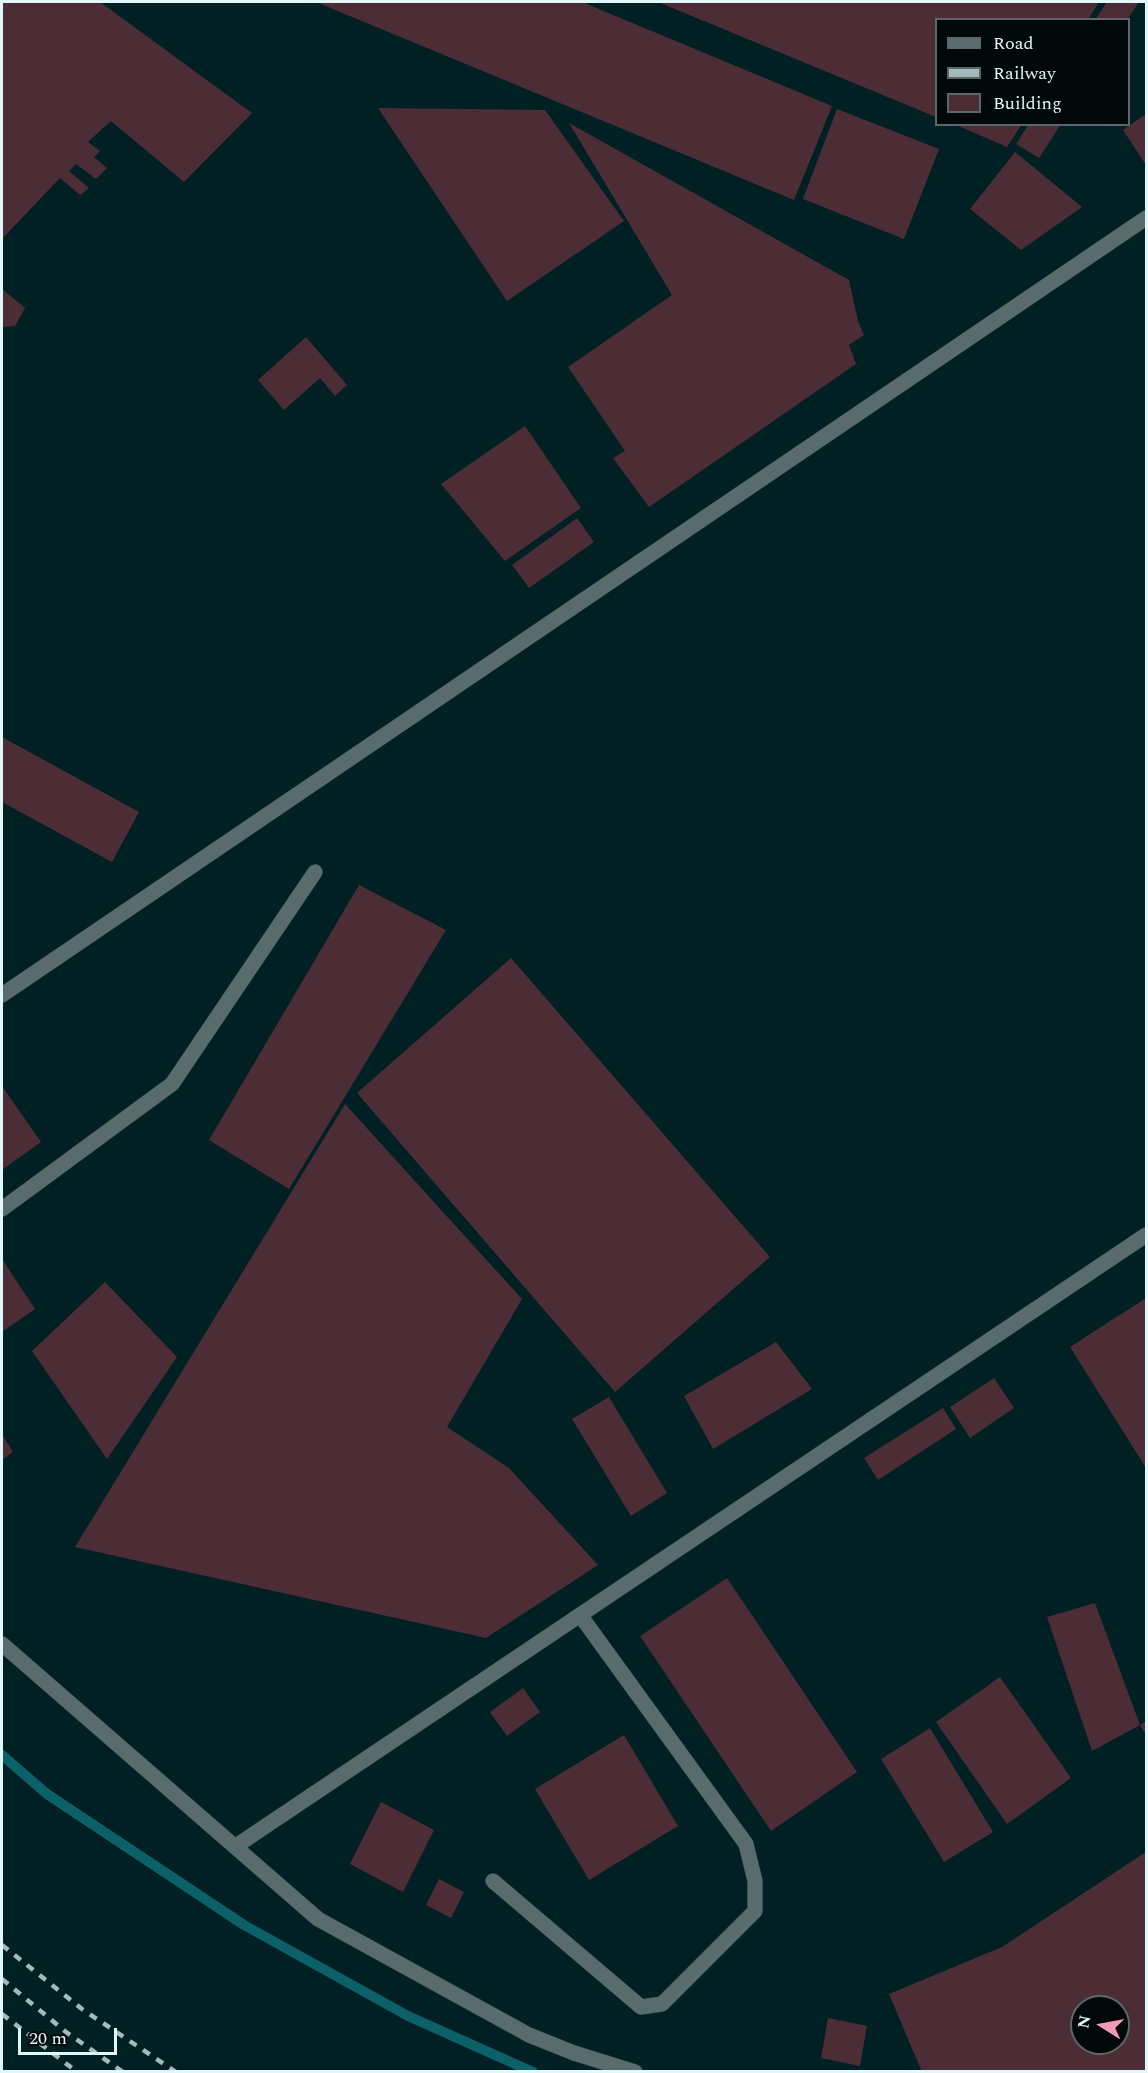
<!DOCTYPE html>
<html>
<head>
<meta charset="utf-8">
<style>
  body { margin:0 }
  #map { position:relative; width:1148px; height:2073px; overflow:hidden; background:#002023; font-family:Spectral,serif }
  canvas { display:block }
  .frame { position:absolute; inset:0; border:3px solid #e1f7f9; pointer-events:none }
  .legend { position:absolute; left:935px; top:18px; width:195px; height:108px; box-sizing:border-box; background:#00080a; border:2px solid #5a686a; margin:0; padding:8px 10px; list-style:none; font-size:18px; color:#e1f7f9 }
  .legend li { display:flex; align-items:center; gap:12px; height:30px }
  .legend b { width:30px; border:2px solid #5a686a }
  .north { position:absolute; left:1070px; top:1995px; width:60px; height:60px; box-sizing:border-box; background:#00080a; border:2px solid #5a686a; border-radius:50%; rotate:281deg; font-size:16px; font-weight:700; line-height:24px; text-align:center; color:#e1f7f9 }
  .north::after { content:''; display:block; margin:auto; width:21px; height:27px; background:#f19ab3; clip-path:polygon(50% 0,100% 100%,50% 72%,0 100%) }
  .scale { position:absolute; left:18px; top:2028px; width:99px; height:27px; box-sizing:border-box; border:3px solid #e1f7f9; border-top:0; padding-left:8px; font-size:18px; line-height:21px; white-space:nowrap; color:#e1f7f9; -webkit-text-stroke:4px #00080a; paint-order:stroke }
</style>
</head>
<body>
<div id="map">
<canvas width="1148" height="2073"></canvas>
<div class="frame"></div>
<ul class="legend">
<li><b style="height:8px;background:#596b6d"></b>Road</li>
<li><b style="height:8px;background:#a2bbbd"></b>Railway</li>
<li><b style="height:16px;background:#4c2d36"></b>Building</li>
</ul>
<div class="north">N</div>
<div class="scale">20 m</div>
</div>
<script>
const g = document.querySelector('canvas').getContext('2d');
g.lineJoin = 'round';
function stroke(path, color, width, dash) {
  g.strokeStyle = color;
  g.lineWidth = width;
  g.lineCap = dash ? 'butt' : 'round';
  g.setLineDash(dash || []);
  g.stroke(path);
}
function fillPath(path, color) {
  g.fillStyle = color;
  g.fill(path, 'evenodd');
}
const stream = new Path2D(`
  M2,1755L47,1794L244,1925L408,2016L533,2072`);
const building = new Path2D(`
  M2,2H100L252,113L184,182L111,121L88,142L100,151L94,157L107,168L96,179L76,164L69,171L89,188L80,195L60,178L2,239Z
  M316,2H582L832,106L794,200Z
  M658,2H1099L1088,20H936V117Z
  M1107,2H1139L1127,20H1095Z
  M378,108L545,110L624,221L507,301Z
  M837,109L939,149L904,239L803,199Z
  M1146,114V165L1123,130Z
  M569,123L849,280L858,321L864,335L849,345L856,364L649,507L613,458L625,451L568,367L672,295Z
  M954,124H1022L1007,147Z
  M1029,124H1061L1039,158L1016,144Z
  M1015,152L1082,207L1021,250L970,209Z
  M2,289L25,308L15,326L2,327Z
  M306,337L347,385L335,396L320,378L284,410L258,380Z
  M525,426L581,508L505,561L441,484Z
  M577,518L594,542L529,588L512,565Z
  M2,737L139,812L112,862L2,802Z
  M359,885L446,930L289,1189L209,1140Z
  M511,958L770,1257L615,1392L357,1093Z
  M2,1086L41,1142L2,1170Z
  M345,1104L522,1299L447,1427L509,1468L598,1565L486,1638L75,1547Z
  M2,1259L35,1309L2,1332Z
  M105,1282L177,1357L107,1459L32,1351Z
  M1146,1298V1468L1070,1347Z
  M776,1342L812,1389L713,1449L684,1396Z
  M994,1378L1014,1408L970,1438L950,1407Z
  M609,1397L667,1493L631,1516L572,1419Z
  M943,1408L956,1429L878,1480L864,1458Z
  M2,1434L13,1452L2,1460Z
  M727,1578L857,1772L771,1831L640,1636Z
  M1095,1603L1140,1725L1092,1751L1047,1617Z
  M1000,1677L1071,1778L1007,1824L936,1722Z
  M523,1688L540,1712L507,1736L490,1712Z
  M1146,1721V1735L1140,1725Z
  M930,1728L993,1832L944,1862L881,1759Z
  M624,1735L678,1826L589,1880L535,1789Z
  M381,1802L434,1830L403,1892L350,1864Z
  M1146,1852V2072H922L889,1994L1002,1947ZM1082,2007H1118V2043H1082Z
  M439,1879L464,1892L451,1918L426,1905Z
  M828,2018L867,2026L860,2066L821,2058Z`);
const service = new Path2D(`
  M2,1209L172,1084L315,872
  M493,1881L641,2007L662,2004L755,1911V1881L746,1844L580,1615`);
const minor = new Path2D(`
  M2,995L1146,218
  M2,1644L318,1919L529,2035L574,2053L635,2072
  M236,1846L1146,1235`);
const rail = new Path2D(`
  M2,1945L82,2009L176,2072
  M2,1979L66,2032L123,2072
  M2,2014L77,2072`);
stroke(stream, '#0b6167', 10);
fillPath(building, '#4c2d36');
stroke(service, '#1b3a3d', 16);
stroke(minor, '#1b3a3d', 16);
stroke(service, '#596b6d', 15);
stroke(minor, '#596b6d', 15);
stroke(rail, '#a2bbbd', 4.5, [8, 8]);
</script>
</body>
</html>
